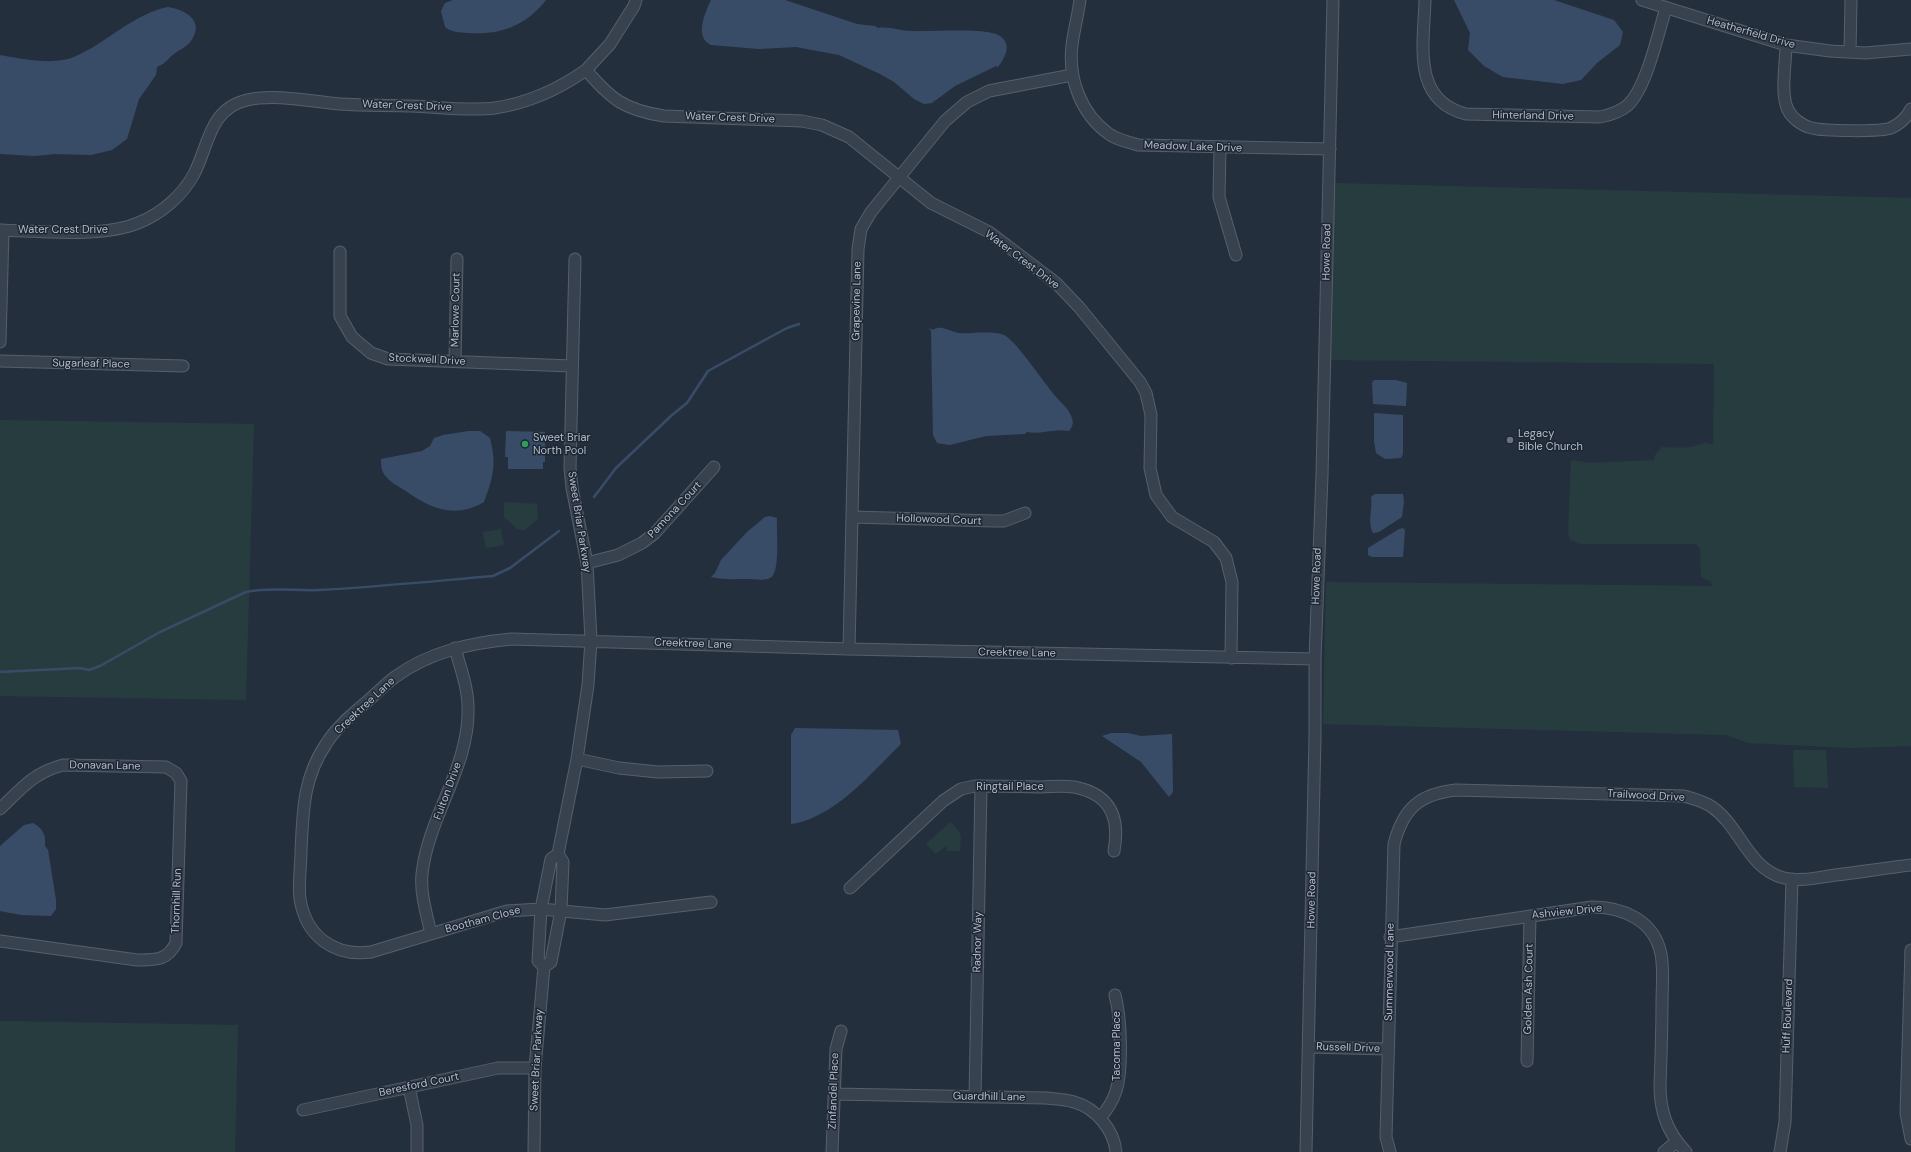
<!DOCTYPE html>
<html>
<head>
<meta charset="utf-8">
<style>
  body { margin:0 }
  canvas { display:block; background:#242f3e }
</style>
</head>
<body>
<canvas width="1911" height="1152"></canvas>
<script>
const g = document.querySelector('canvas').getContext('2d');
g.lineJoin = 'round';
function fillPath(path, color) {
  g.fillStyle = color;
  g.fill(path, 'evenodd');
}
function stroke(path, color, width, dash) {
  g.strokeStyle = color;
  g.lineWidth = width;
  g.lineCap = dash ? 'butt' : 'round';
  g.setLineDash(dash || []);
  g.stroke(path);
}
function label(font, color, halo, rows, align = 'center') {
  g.font = font + ' "DM Sans",sans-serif';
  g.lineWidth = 3;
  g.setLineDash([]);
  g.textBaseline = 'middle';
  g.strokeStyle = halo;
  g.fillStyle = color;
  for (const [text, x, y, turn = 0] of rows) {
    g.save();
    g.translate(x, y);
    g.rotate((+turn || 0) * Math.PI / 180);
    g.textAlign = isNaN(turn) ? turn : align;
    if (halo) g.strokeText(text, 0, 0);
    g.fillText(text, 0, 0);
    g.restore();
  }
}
const green = new Path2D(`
  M1335,183L1911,198V746L1851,748L1748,743L1726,735L1323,724L1326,582L1712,586L1711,582L1701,577L1700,549L1696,544H1580L1570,540L1568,532L1571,460L1590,463L1654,460L1655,455L1662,447C1678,448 1692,449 1706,442L1713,445L1714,364L1329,360Z
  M0,420L254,424L246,700L0,696Z
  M504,502L537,504L538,519L525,530L517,529L504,517Z
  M501,529L504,545L486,548L483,532Z
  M1793,750H1826L1828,788L1794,787Z
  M950,822C962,833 962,835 960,851H947L946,846L936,854L926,844Z
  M0,1021L238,1025L235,1152H0Z`);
const water = new Path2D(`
  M453,0H546C526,26 500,35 469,33C460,32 452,33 445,27L441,11L445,3Z
  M711,0H785L857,24L875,26L878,28C889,26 899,31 911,31C929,32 987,27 1000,36C1013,45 1004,59 998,67L996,66L955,86L932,103L924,104L914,99L894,82L880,74L839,55L796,47L759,49L711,45C694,37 705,13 711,0Z
  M1454,0H1554L1614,20L1623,32L1620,45L1597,63L1581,80L1563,84L1503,77L1484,66L1468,50L1470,33Z
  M168,7C186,10 205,21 191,41C186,48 180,49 174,54C166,60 168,62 157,67L156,75L139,99L127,139L112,150L91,155L55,154L35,156L0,154V55C22,59 55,66 76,56C108,42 133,14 168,7Z
  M929,328L933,330C941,324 950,332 959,333C972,334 992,330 1004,335C1017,341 1045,385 1057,398C1061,403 1067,407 1069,412C1073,419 1075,424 1069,431C1055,428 1039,435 1027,432L1025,434L986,436L950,445L937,443L933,435L931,331Z
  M1374,380H1396L1407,383L1406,406L1373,404L1372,383Z
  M1374,413L1403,415V454L1401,458L1385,459L1376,453L1374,441Z
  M469,431H480L490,438C497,466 493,477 484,502C455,519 431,509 406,491C398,486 389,482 384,474C381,470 381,463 381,459L422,451L430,446L434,438L443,435Z
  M506,431L545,432V462H543V469H508V457H505Z
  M1375,494H1403L1404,502L1402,517L1379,532L1373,533C1367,522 1373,509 1371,497Z
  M770,516L777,518C776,530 781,573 770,578C765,581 754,579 748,579C736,579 723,580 711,577L715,573L721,560L747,532L765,517Z
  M1403,528L1405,530L1403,557H1372L1368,555V548L1399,529Z
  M795,728L898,730L901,744C891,753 883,763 873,772C853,793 820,821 791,824V735Z
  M1111,733H1128L1141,736L1172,734L1173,792L1169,797L1141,762L1102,736Z
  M33,823C43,829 46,834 45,846L48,850L56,900V909L51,916L21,915L0,911V846L24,825Z`);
const stream = new Path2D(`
  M594,497L616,468L672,415L687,403L708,371L787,328L799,324
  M0,672L80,668L89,670L100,666L160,632L246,592C270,587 296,591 319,590C377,587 435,581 493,576L510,568L559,531`);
const minor = new Path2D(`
  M1080,0C1078,15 1074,30 1072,45C1068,79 1081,114 1109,134C1117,140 1129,142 1138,145L1330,149
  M1425,0C1424,43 1411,100 1466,114L1600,117C1610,115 1620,112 1628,105C1647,87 1658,33 1666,8
  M1642,0L1786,45L1830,51L1865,53L1911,49
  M1786,45C1786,63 1780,94 1788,110C1792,118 1802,126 1812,128C1823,131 1881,132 1891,128C1900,124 1907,117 1911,109
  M1850,52L1851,0
  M586,70L610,44L634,6L636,0
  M1220,148L1219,197L1236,255
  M0,230C40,231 102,238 138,223C161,214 182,196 194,174C209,145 209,109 247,100C273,94 304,100 330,103C357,106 385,105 412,106C439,107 468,111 495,108C528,103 559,89 586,70C611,99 624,110 664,116L802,121L822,125L849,137L931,203L989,232L1056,283L1079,307L1140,382L1146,393L1151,415L1150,468L1156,495L1172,517L1214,542L1226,558L1232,582L1231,658
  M340,252V316L352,337L371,353L388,359L572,366
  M0,342L3,230
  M0,361L183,366
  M455,361L457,259
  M852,517L994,521H1004L1025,513
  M587,563L618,555L642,543L655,533L714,467
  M849,649L858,249L861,229L871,212L945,121L967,102L989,91L1072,75
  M577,759L619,768L658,772L707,771
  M0,809C22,788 33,773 63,765L166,767L176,773L181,781L176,943C167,961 155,960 137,960L0,941
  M850,888L943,801L961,789L975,786C996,786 1016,786 1037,787C1049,787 1062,785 1074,787C1111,794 1120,818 1114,851
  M711,902L605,915L541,909L507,911L371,952C334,957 306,936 300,899C298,884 301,866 301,851C303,811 303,778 326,744C335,729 350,716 363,705C374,696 384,685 395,677C429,652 470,643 511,639L849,649L1315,659
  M431,934C427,915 420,894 422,874C428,817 470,766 468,708C468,687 460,667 455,648
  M1390,937L1592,907C1623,907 1654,920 1661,954C1664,970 1662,987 1662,1003C1662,1030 1661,1058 1660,1085C1660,1112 1667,1132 1686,1152
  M1911,950L1906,1113L1911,1139
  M544,967L538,961L541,909L551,859L558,854
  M1309,1047L1388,1049
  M1527,1061L1530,916
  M409,1087L417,1125V1150
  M834,1094L1046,1098C1055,1099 1065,1099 1074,1102C1096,1108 1114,1130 1116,1152
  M975,1097L981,786
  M303,1110L498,1068H535
  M1100,1118C1107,1110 1113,1101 1116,1091C1123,1069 1121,1017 1115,995
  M534,1152L535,1068L544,967L551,962L561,910L563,862L558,854L577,759L588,685L591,640L587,563L572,488L570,468L575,259
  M832,1152L836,1049L841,1031
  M1306,1152L1315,736V659L1322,475L1333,0
  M1390,1152L1386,1137L1394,844C1403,809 1419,794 1456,790L1684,796C1694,799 1703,801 1712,807C1740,826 1748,869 1784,878C1801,882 1819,877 1836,875C1861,872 1886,868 1911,865
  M1664,1152L1677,1141
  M1780,1152L1785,1122L1792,879`);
const markers = [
  [1510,440,4,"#6b7280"],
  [525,444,4,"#2e9e5b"]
];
const streetNames = [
  ["Heatherfield Drive",1751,33,16],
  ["Water Crest Drive",407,106,2],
  ["Hinterland Drive",1533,116,1],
  ["Water Crest Drive",730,118,2],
  ["Meadow Lake Drive",1193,147,2],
  ["Water Crest Drive",63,230],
  ["Howe Road",1327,252,-89],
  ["Water Crest Drive",1022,260,37],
  ["Grapevine Lane",857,301,-89],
  ["Marlowe Court",456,310,-89],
  ["Stockwell Drive",427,360,3],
  ["Sugarleaf Place",91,364,1],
  ["Pamona Court",675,510,-47],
  ["Hollowood Court",939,520,2],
  ["Sweet Briar Parkway",579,522,81],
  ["Howe Road",1317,576,-88],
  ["Creektree Lane",693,644,2],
  ["Creektree Lane",1017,653,1],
  ["Creektree Lane",365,706,-43],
  ["Donavan Lane",105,766,1],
  ["Ringtail Place",1010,787],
  ["Fulton Drive",448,791,-70],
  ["Trailwood Drive",1646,796,3],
  ["Howe Road",1312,900,-89],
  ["Thornhill Run",177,901,-88],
  ["Ashview Drive",1567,912,-6],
  ["Bootham Close",483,920,-15],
  ["Radnor Way",978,942,-89],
  ["Summerwood Lane",1390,972,-89],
  ["Golden Ash Court",1529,989,-89],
  ["Huff Boulevard",1788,1016,-88],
  ["Tacoma Place",1117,1046,-90],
  ["Russell Drive",1348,1048,2],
  ["Sweet Briar Parkway",537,1060,-87],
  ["Beresford Court",419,1085,-12],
  ["Zinfandel Place",834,1091,-88],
  ["Guardhill Lane",989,1097,1]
];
const poiNames = [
  ["Legacy",1518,434],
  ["Bible Church",1518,447],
  ["Sweet Briar",533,438],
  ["North Pool",533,451]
];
fillPath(green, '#263c3f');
fillPath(water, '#394c67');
stroke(stream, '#394c67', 2.5);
stroke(minor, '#565f6c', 13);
stroke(minor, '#38414e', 11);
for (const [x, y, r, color] of markers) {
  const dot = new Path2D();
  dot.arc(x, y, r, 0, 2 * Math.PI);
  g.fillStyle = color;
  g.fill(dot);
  stroke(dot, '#1d2633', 1.5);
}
label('11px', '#b4bcc9', '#1d2633', streetNames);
label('11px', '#b4bcc9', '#1d2633', poiNames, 'left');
</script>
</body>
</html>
